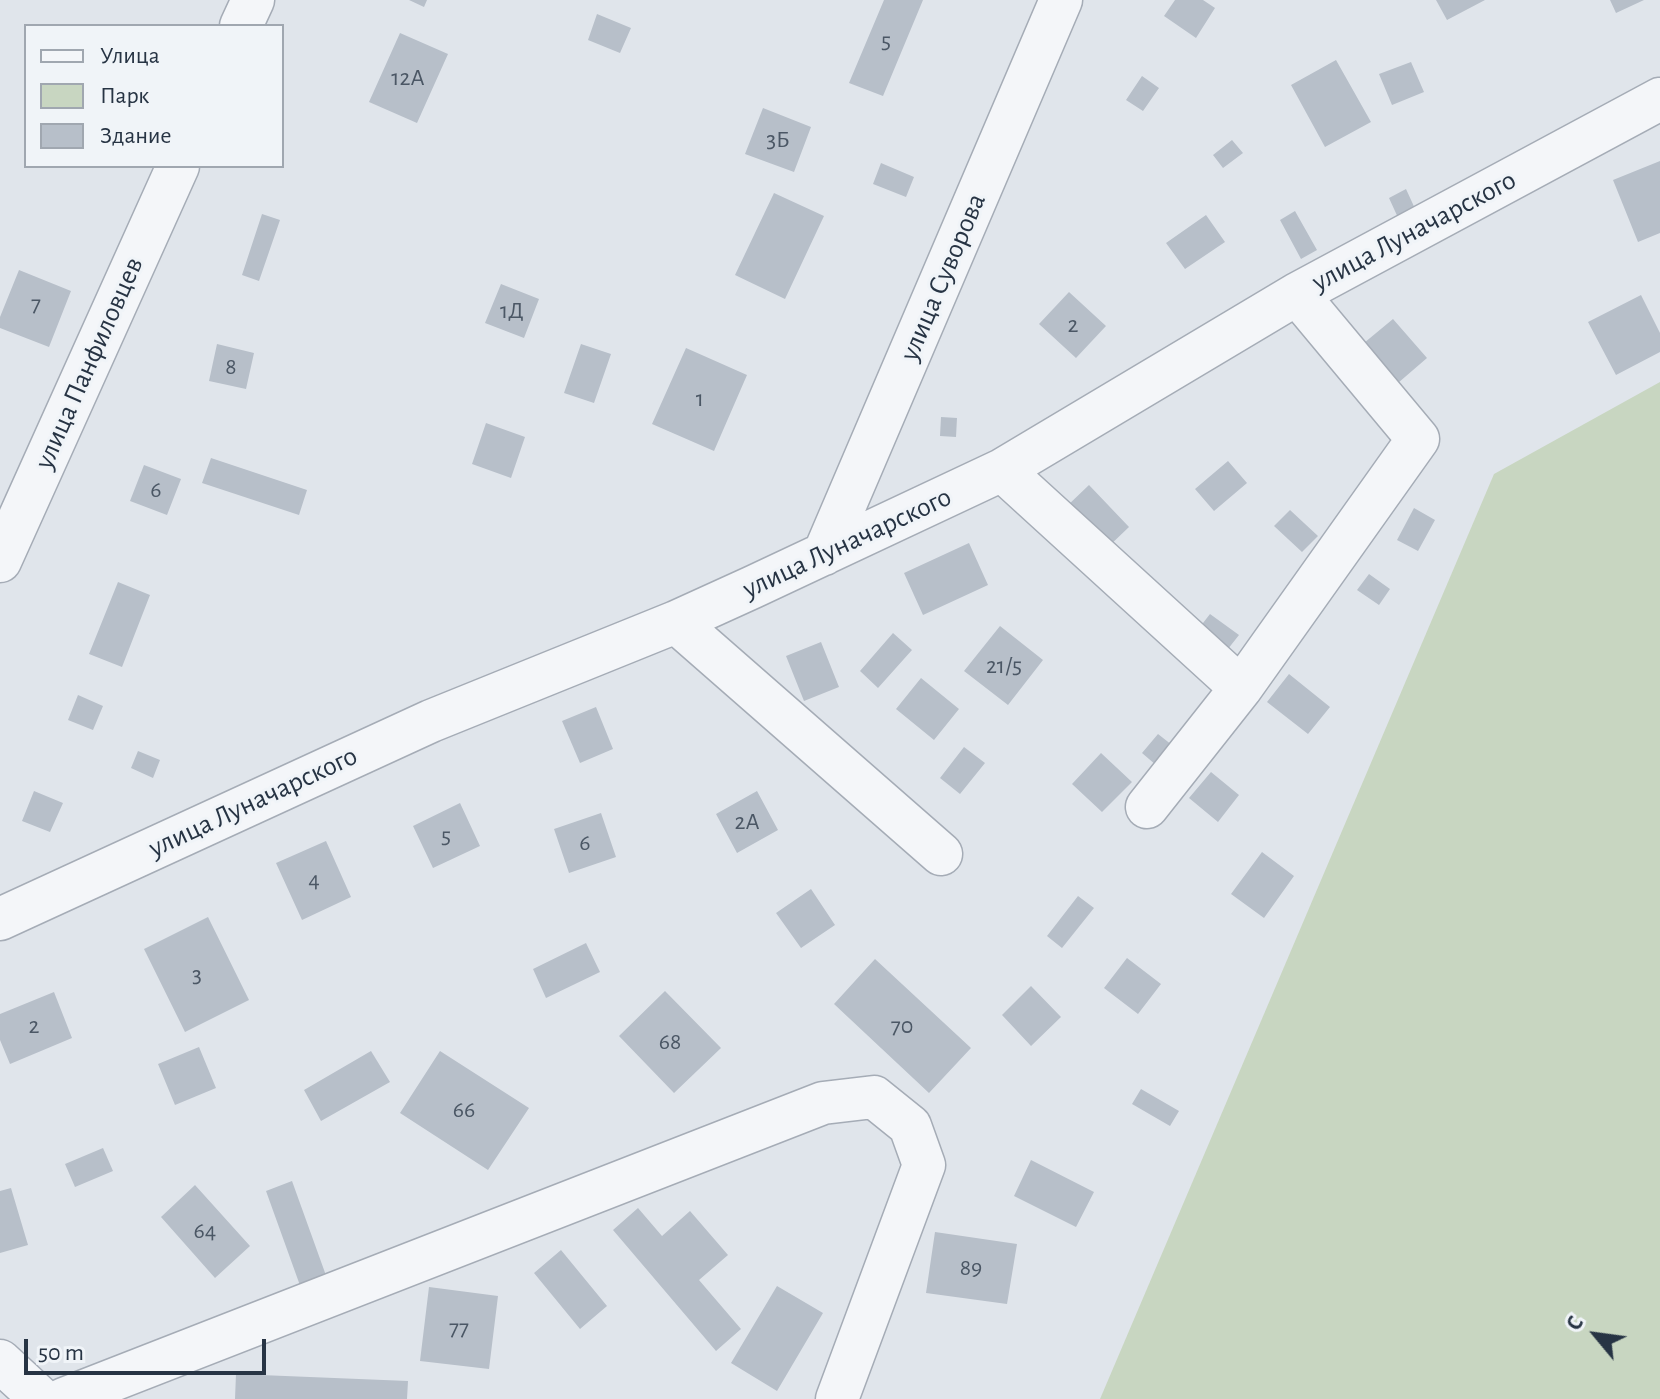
<!DOCTYPE html>
<html>
<head>
<meta charset="utf-8">
<style>
  body { margin:0 }
  #map { position:relative; width:1660px; height:1399px; overflow:hidden; background:#e0e5eb; font-family:"Alegreya Sans",sans-serif }
  canvas { display:block }
  .legend { position:absolute; left:24px; top:24px; width:260px; height:144px; box-sizing:border-box; background:#f0f4f8; border:2px solid #a0a7b0; margin:0; padding:10px 14px; list-style:none; font-size:24px; color:#273444 }
  .legend li { display:flex; align-items:center; gap:16px; height:40px }
  .legend b { width:40px; border:2px solid #a0a7b0 }
  .north { position:absolute; left:1556px; top:1295px; width:80px; height:80px; -webkit-text-stroke:6px #f0f4f8; paint-order:stroke; rotate:299deg; font-size:22px; font-weight:700; line-height:32px; text-align:center; color:#273444 }
  .north::after { content:''; display:block; margin:auto; width:28px; height:36px; background:#273444; clip-path:polygon(50% 0,100% 100%,50% 72%,0 100%) }
  .scale { position:absolute; left:24px; top:1339px; width:242px; height:36px; box-sizing:border-box; border:4px solid #273444; border-top:0; padding-left:10px; font-size:24px; line-height:28px; white-space:nowrap; color:#273444; -webkit-text-stroke:6px #f0f4f8; paint-order:stroke }
</style>
</head>
<body>
<div id="map">
<canvas width="1660" height="1399"></canvas>
<ul class="legend">
<li><b style="height:10px;background:#f4f6f9"></b>Улица</li>
<li><b style="height:22px;background:#c8d6c1"></b>Парк</li>
<li><b style="height:22px;background:#b7bfc9"></b>Здание</li>
</ul>
<div class="north">С</div>
<div class="scale">50 m</div>
</div>
<script>
const g = document.querySelector('canvas').getContext('2d');
g.lineJoin = 'round';
function fillPath(path, color) {
  g.fillStyle = color;
  g.fill(path, 'evenodd');
}
function stroke(path, color, width, dash) {
  g.strokeStyle = color;
  g.lineWidth = width;
  g.lineCap = dash ? 'butt' : 'round';
  g.setLineDash(dash || []);
  g.stroke(path);
}
function label(font, color, halo, rows, align = 'center') {
  g.font = font + ' "Alegreya Sans",sans-serif';
  g.lineWidth = 6;
  g.setLineDash([]);
  g.textBaseline = 'middle';
  g.strokeStyle = halo;
  g.fillStyle = color;
  for (const [text, x, y, turn = 0] of rows) {
    g.save();
    g.translate(x, y);
    g.rotate((+turn || 0) * Math.PI / 180);
    g.textAlign = isNaN(turn) ? turn : align;
    if (halo) g.strokeText(text, 0, 0);
    g.fillText(text, 0, 0);
    g.restore();
  }
}
const green = new Path2D(`
  M1660,382V1399H1100L1494,474Z`);
const building = new Path2D(`
  M409,0H427L424,7Z
  M884,0H923L883,96L849,83Z
  M1175,0H1203L1215,8L1196,38L1164,16Z
  M1436,0H1485L1447,20Z
  M1610,0H1644L1616,13Z
  M597,14L631,28L620,53L588,40Z
  M400,33L448,54L417,123L369,102Z
  M1336,60L1371,122L1325,147L1291,85Z
  M1411,62L1424,92L1392,105L1379,74Z
  M1142,76L1159,88L1143,111L1126,100Z
  M763,108L811,127L794,172L745,154Z
  M1232,140L1243,153L1223,168L1213,155Z
  M1660,161V233L1638,242L1613,180Z
  M881,163L914,177L906,197L873,184Z
  M1406,189L1417,213L1400,222L1389,198Z
  M774,193L824,216L785,299L735,275Z
  M1295,211L1317,250L1301,259L1280,220Z
  M262,214L280,220L259,281L242,275Z
  M1206,215L1225,242L1185,269L1166,243Z
  M19,270L71,291L49,347L0,328V317Z
  M501,284L539,299L524,338L485,323Z
  M1069,292L1106,326L1076,358L1039,324Z
  M1641,295L1660,333V352L1616,375L1588,322Z
  M1393,319L1427,358L1398,383L1364,343Z
  M217,344L254,353L246,389L209,381Z
  M581,344L611,354L594,403L564,393Z
  M686,348L747,375L714,451L652,424Z
  M941,417L957,418L956,437L940,436Z
  M486,423L525,437L511,478L472,464Z
  M211,458L307,490L299,515L202,483Z
  M1228,461L1247,483L1214,511L1195,489Z
  M144,465L181,479L167,515L130,501Z
  M1089,485L1129,527L1106,549L1066,507Z
  M1414,508L1435,520L1418,551L1397,540Z
  M1290,510L1318,536L1302,552L1274,526Z
  M969,543L988,585L923,615L904,573Z
  M1369,574L1390,589L1379,605L1357,590Z
  M118,582L150,595L122,667L89,654Z
  M1210,614L1239,635L1224,654L1196,632Z
  M1000,626L1043,660L1008,705L964,671Z
  M893,633L912,650L878,688L860,671Z
  M821,642L839,687L804,701L786,656Z
  M1289,674L1330,707L1308,734L1267,702Z
  M921,678L959,709L934,740L896,709Z
  M78,695L103,706L93,730L68,720Z
  M596,707L613,749L580,763L562,721Z
  M1158,734L1172,745L1156,765L1142,753Z
  M964,747L985,763L960,794L940,778Z
  M138,751L160,760L153,778L131,768Z
  M1101,753L1132,782L1102,812L1072,784Z
  M1211,772L1239,795L1218,822L1189,798Z
  M34,791L63,803L50,832L22,821Z
  M757,791L778,830L737,853L716,814Z
  M460,803L480,846L433,868L413,826Z
  M601,813L616,857L569,873L554,829Z
  M326,841L351,897L302,920L276,863Z
  M1262,852L1294,876L1264,918L1231,894Z
  M811,889L835,925L801,948L776,913Z
  M1078,896L1094,908L1062,948L1047,936Z
  M208,917L249,1000L185,1032L144,949Z
  M586,943L600,972L546,998L533,969Z
  M1127,958L1161,984L1138,1014L1104,988Z
  M875,959L971,1048L929,1093L834,1004Z
  M1031,986L1061,1017L1031,1046L1002,1015Z
  M665,991L721,1048L674,1093L619,1036Z
  M54,992L72,1038L10,1064L0,1040V1014Z
  M199,1047L216,1088L175,1105L158,1064Z
  M371,1051L390,1082L321,1121L304,1090Z
  M440,1051L529,1108L488,1170L400,1113Z
  M1141,1089L1179,1111L1170,1126L1132,1104Z
  M103,1148L113,1171L75,1187L65,1164Z
  M1031,1160L1094,1192L1076,1227L1014,1196Z
  M292,1181L328,1281L302,1291L266,1191Z
  M195,1185L250,1246L215,1278L161,1217Z
  M11,1188L28,1245L0,1253V1191Z
  M638,1208L662,1236L690,1211L728,1255L699,1280L741,1329L716,1351L613,1230Z
  M935,1232L1017,1244L1007,1304L926,1293Z
  M561,1250L607,1306L580,1329L534,1273Z
  M777,1286L823,1313L777,1391L731,1363Z
  M429,1287L498,1296L489,1369L420,1361Z
  M236,1374L408,1381L407,1399H235Z`);
const minor = new Path2D(`
  M241,26L253,0
  M1002,470L1241,688
  M824,554L1061,0
  M0,561L178,166
  M676,622L941,854
  M1147,807L1241,688L1418,439L1297,294
  M0,919L431,721L676,622L753,587L1002,470L1297,294L1660,99
  M0,1361L41,1399
  M64,1399L823,1103L874,1097L910,1126L924,1165L837,1399`);
const numberNames = [
  ["5",886,41],
  ["12А",408,78],
  ["3Б",778,140],
  ["7",36,304],
  ["1Д",512,311],
  ["2",1073,325],
  ["8",231,367],
  ["1",700,399],
  ["6",156,490],
  ["21/5",1004,666],
  ["2А",747,822],
  ["5",446,836],
  ["6",585,843],
  ["4",314,880],
  ["3",197,975],
  ["2",34,1026],
  ["70",902,1026],
  ["68",670,1042],
  ["66",464,1110],
  ["64",205,1231],
  ["89",971,1268],
  ["77",459,1328]
];
const streetNames = [
  ["улица Луначарского",1414,231,-28],
  ["улица Суворова",943,277,-67],
  ["улица Панфиловцев",89,363,-66],
  ["улица Луначарского",847,543,-25],
  ["улица Луначарского",253,802,-25]
];
fillPath(green, '#c8d6c1');
fillPath(building, '#b7bfc9');
stroke(minor, '#a5acb6', 45);
stroke(minor, '#f4f6f9', 42);
label('24px', '#4b5765', null, numberNames);
label('28px', '#273444', '#f0f4f8', streetNames);
</script>
</body>
</html>
